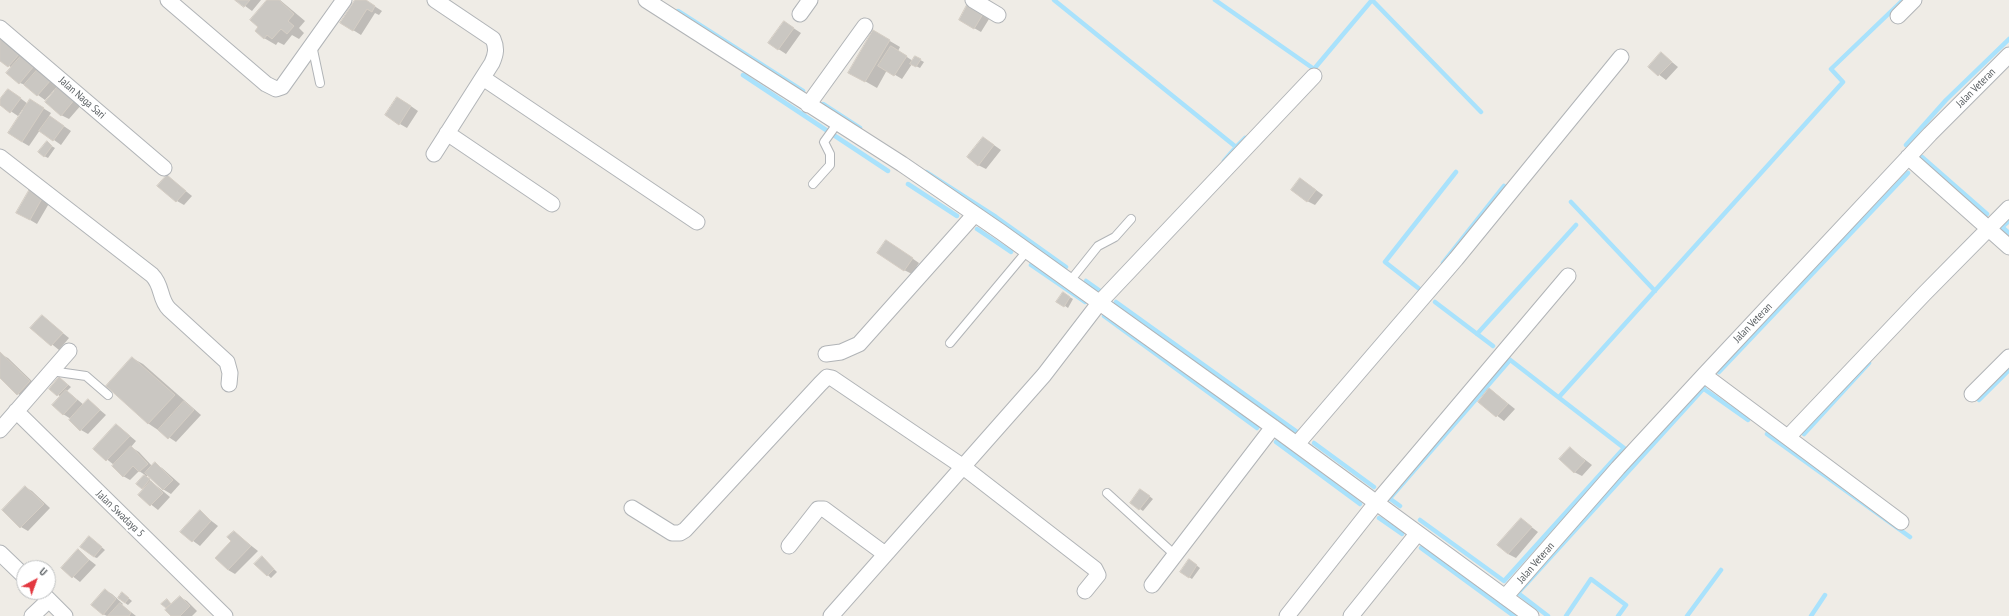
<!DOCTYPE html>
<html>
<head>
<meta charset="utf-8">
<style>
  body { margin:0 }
  #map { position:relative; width:2009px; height:616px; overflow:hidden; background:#efece6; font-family:"PT Sans Narrow",sans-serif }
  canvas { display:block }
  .north { position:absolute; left:16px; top:560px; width:40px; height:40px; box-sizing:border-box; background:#fff; border:1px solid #bec0c1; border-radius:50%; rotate:41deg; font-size:11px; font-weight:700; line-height:16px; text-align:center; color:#5d6265 }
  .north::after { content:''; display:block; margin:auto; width:14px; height:18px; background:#e33840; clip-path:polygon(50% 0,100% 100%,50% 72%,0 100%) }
</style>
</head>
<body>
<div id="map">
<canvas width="2009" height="616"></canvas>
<div class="north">U</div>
</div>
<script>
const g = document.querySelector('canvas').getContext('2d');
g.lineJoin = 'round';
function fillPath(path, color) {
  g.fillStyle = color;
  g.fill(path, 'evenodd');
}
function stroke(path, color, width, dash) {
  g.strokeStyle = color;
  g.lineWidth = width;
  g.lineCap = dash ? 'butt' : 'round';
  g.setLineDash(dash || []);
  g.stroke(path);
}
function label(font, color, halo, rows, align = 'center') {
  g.font = font + ' "PT Sans Narrow",sans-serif';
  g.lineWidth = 4;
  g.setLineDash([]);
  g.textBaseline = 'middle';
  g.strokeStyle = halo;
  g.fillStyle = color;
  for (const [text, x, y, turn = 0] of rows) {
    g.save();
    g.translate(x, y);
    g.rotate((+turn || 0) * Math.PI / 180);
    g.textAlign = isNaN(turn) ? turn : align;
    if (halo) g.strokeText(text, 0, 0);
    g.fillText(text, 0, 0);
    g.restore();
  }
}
const shadow = new Path2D(`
  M237,0H261L252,11Z
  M268,0H280L305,21L299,28L304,33L299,39L292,35L284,45L278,42L276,45L264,38L260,27Z
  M356,0H365L382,11L379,15L375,13L361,35L353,30Z
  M968,6L989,19L981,32L960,20Z
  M784,22L801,33L786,54L769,43Z
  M873,31L900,47L898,51L913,61L915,57L924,62L920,68L912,64L902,79L887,70L877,88L849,72Z
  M0,35L82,104L69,119L61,115L54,90L45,100L38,95L28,86L20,83L12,68L0,59Z
  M1661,53L1678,67L1666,80L1649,67Z
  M15,94L28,104L38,105L51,113L49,116L71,131L61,145L40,130L29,146L22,142L24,111L22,110L18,116L0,104V101Z
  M405,102L418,111L407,128L400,124Z
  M984,138L1001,150L986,169L978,165Z
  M50,145L55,148L48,158L44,156Z
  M167,176L192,196L184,205L177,201Z
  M1301,179L1323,195L1315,205L1307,201Z
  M31,189L51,200L37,224L18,213Z
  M893,245L919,263L912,274L904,270Z
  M1063,293L1073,299L1068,308L1058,301Z
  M42,316L69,338L59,350L32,328Z
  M0,354L8,358L37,386L25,398L18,394L0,377Z
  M132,358L143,364L201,415L176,442L149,424L107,386Z
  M60,378L71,387L67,391L84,405L88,400L106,415L88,434L81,430L70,420L71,419L63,414L61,397L50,389Z
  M1490,389L1515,409L1504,421L1479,402Z
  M117,425L136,441L131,447L139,452L152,466L155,464L162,468L180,484L171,494L161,488L148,475L146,477L170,497L158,510L139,495L144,489L137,484L145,475L139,471L130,480L123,476L114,465L94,449Z
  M1570,448L1592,465L1582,476L1574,472Z
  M25,487L32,491L50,508L28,531L21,527L3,510Z
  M1144,492L1153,499L1143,511L1131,503Z
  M200,512L218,526L200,546L181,532Z
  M1521,519L1538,532L1516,558L1508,554Z
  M234,532L258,551L235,574L228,570Z
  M93,540L105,550L97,558L94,557Z
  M78,551L96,565L80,582L62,568Z
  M265,560L277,572L271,578L256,564Z
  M1192,562L1200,568L1192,579L1189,577Z
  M105,590L112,594L123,604L122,605L136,616H107L103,614Z
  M126,596L132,601L128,605L125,603Z
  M180,597L187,601L197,611L192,616H172L166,608L167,600L172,605Z`);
const stream = new Path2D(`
  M1054,0L1236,147L1245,138
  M1215,0L1314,69L1372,0
  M1372,0L1481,112
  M678,11L803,91
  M743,75L888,171
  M823,104L860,128
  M1906,145L1946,100L2009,39
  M1922,157L1987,214
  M1224,161L1236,147
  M926,172L996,217L1066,267
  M908,184L957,216
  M1571,202L1655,291
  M2001,226L2009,233
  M2002,227L2009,221
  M977,229L1011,252
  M1443,263L1504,186
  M1031,265L1085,302
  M1086,281L1103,293
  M1422,291L1385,262L1456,172
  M1116,302L1300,434
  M1435,302L1493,346
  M1104,316L1257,428
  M1477,334L1576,225
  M1719,372L1908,173
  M1704,389L1748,420
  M1559,397L1843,82L1831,69L1903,0
  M1979,400L2009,370
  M1767,434L1910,537
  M1804,434L1869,363
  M1276,442L1360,504
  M1314,443L1374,487
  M1391,497L1510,360
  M1389,498L1400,506
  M1379,518L1402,534
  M1420,520L1504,581L1624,448L1509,359
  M1421,548L1514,616
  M1548,616L1518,593L1704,388
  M1566,616L1591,579L1626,605L1618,616
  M1687,616L1721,570
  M1811,616L1825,595`);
const building = new Path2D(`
  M235,0H250L244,7Z
  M267,0H279L294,14L288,21L294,26L287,34L281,29L272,39L267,35L264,39L255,31L258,27L250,20Z
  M355,0H366L375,6L372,12L367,9L353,31L340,23Z
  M967,5L983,14L974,29L959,20Z
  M784,21L794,28L778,50L768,43Z
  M873,30L890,40L865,82L848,73Z
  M0,34L21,52L8,67L0,61Z
  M891,46L907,56L894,76L878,66Z
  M1661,52L1672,62L1658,76L1648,67Z
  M22,55L34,66L19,84L6,73Z
  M915,56L921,59L916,67L910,64Z
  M38,69L51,80L37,96L24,85Z
  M59,85L75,99L61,116L45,102Z
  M8,89L21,98L10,113L0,105V99Z
  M397,97L411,106L399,125L385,115Z
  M30,99L44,108L22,142L8,133Z
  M50,116L64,126L53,141L39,131Z
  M983,137L994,145L978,166L967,157Z
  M47,141L52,146L44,157L38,152Z
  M167,175L186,191L176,202L157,186Z
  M1300,178L1316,190L1307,202L1291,190Z
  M31,187L44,195L30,220L16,213Z
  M886,240L913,258L904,271L877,253Z
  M1063,292L1070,297L1064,307L1056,302Z
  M42,315L63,333L51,346L30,328Z
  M0,352L30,381L17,395L0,378Z
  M132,357L175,395L148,424L106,386Z
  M59,377L68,385L57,396L49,389Z
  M1489,388L1508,404L1496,417L1478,402Z
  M66,390L77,400L63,415L52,405Z
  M88,399L100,410L80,431L69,420Z
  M184,401L194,410L168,439L158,430Z
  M116,424L130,436L106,461L93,449Z
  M131,446L148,464L139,472L133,466L123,477L112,466Z
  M1570,447L1585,461L1574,473L1559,459Z
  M155,462L173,480L163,490L145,473Z
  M144,475L150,479L142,489L136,484Z
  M151,481L163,493L150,506L138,495Z
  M25,486L44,504L20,528L2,510Z
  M1140,489L1150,496L1139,510L1130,503Z
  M200,510L211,521L192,542L180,532Z
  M1521,518L1532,527L1508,554L1497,545Z
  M234,531L251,546L228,570L215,558L231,541L227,537Z
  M89,536L102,547L94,557L80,547Z
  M78,549L89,560L72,578L61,568Z
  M262,556L274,569L267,576L254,564Z
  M1189,559L1197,565L1189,578L1180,572Z
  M105,589L116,599L103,615L91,605Z
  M122,592L129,598L125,603L118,598Z
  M180,596L190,606L180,616H171L165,610Z
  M167,599L171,604L166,608L161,604Z
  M120,603L131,613L129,616H108Z`);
const lane = new Path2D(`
  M312,45L320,83
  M813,184L830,165V154L824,142L837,124
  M1070,281L1098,246L1115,237L1131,219
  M950,343L1027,251
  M51,371L86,376L108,395
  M1107,493L1175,555`);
const street = new Path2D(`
  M168,0L266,84L276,89L282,87L344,0
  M646,0L902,164L1001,232L1273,427L1531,616
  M973,0L998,15
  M800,14L810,0
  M1898,16L1914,0
  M0,28L164,168
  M483,78L697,222
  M808,105L865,26
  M447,133L552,204
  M434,154L492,63C496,54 497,48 493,39L435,0
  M0,157L152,275C163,286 159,299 169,309L227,362L230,373L229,384
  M1908,157L2009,247
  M826,354L841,352L859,344L975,214
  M1704,375L1901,522
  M1972,394L2009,357
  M16,411L225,616
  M0,430L69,351
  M1788,437L1924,294L2009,208
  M1297,444L1456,259L1621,57
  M632,508L672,533H680L685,530L820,384L827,377L832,378L962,466L1095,569L1098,575L1085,591
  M789,546L818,509H824L885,554
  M0,553L24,576
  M1152,585L1273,427
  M41,592L65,616
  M1505,597L1618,468L1704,375L1930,134L2009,55
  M32,616L49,600
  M831,616L1044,375L1100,302L1314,76
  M1287,616L1376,503L1568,276
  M1351,616L1417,534`);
const streetNames = [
  ["Jalan Veteran",1976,88,-45],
  ["Jalan Naga Sari",82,98,41],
  ["Jalan Veteran",1753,323,-46],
  ["Jalan Swadaya 5",120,514,44],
  ["Jalan Veteran",1536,563,-49]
];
fillPath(shadow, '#0003');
stroke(stream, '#a9e2fc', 4.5);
fillPath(building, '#cac7c2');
stroke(building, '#d4cdc4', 1);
stroke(lane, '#b1b4b7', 10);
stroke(street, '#b1b4b7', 17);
stroke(lane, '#fff', 8);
stroke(street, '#fff', 15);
label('11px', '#5d6265', '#fff', streetNames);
</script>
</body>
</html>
